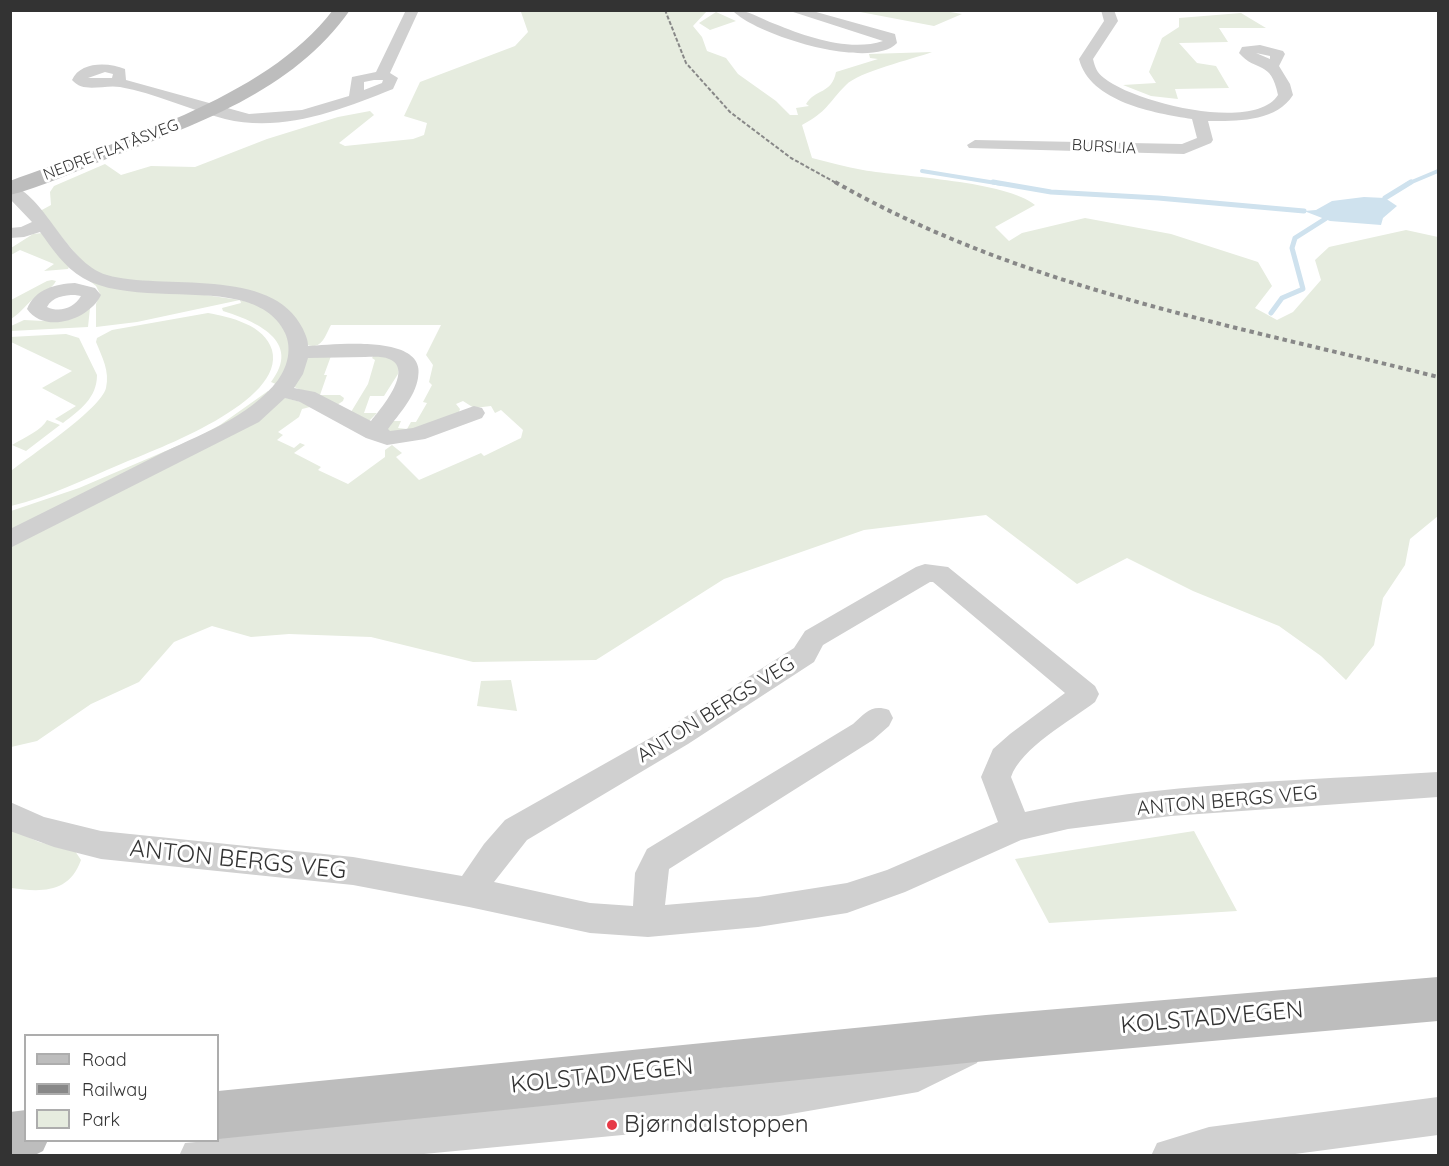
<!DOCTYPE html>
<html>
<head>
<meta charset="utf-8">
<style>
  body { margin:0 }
  #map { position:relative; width:1449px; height:1166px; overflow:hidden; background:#fff; font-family:Quicksand,sans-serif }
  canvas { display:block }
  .frame { position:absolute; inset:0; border:12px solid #333; pointer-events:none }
  .legend { position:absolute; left:24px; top:1034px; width:195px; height:108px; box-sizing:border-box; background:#fff; border:2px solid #adadad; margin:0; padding:8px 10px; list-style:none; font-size:18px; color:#333 }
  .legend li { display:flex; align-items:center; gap:12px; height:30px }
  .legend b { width:30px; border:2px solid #adadad }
</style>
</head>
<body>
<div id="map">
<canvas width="1449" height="1166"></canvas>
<div class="frame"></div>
<ul class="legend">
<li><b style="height:8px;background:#bdbdbd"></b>Road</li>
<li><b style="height:8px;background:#888"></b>Railway</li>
<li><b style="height:16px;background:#e6ecdf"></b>Park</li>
</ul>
</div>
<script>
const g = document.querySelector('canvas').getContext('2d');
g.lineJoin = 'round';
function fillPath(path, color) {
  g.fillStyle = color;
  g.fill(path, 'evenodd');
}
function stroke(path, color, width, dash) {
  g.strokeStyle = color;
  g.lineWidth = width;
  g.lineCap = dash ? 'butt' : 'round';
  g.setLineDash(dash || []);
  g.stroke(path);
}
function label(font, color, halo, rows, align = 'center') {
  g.font = font + ' Quicksand,sans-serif';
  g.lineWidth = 6;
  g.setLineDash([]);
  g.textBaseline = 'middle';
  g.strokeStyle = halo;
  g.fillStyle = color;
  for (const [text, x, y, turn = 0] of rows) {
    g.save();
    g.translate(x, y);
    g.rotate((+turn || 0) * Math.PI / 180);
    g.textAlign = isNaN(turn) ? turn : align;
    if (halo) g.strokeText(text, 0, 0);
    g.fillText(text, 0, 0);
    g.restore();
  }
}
const green = new Path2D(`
  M527,10L707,11L693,26L702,37L707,51L726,58L738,74L776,101L790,115H798L796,108L809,106L806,104C815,89 832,94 836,72L878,59L870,58L869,54L932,52C913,59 858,72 846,85C828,103 827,112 802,125L812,158C829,162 846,167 863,170C903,177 1007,181 1035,205L995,227L1009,241L1022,233L1085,218L1171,234L1258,262L1272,286L1255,308L1277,320L1293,312L1321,280L1315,260L1329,247L1406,230L1438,237V516L1410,539L1405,565L1383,598L1374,645L1346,680L1321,656L1279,626L1193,591L1127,558L1077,584L986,515L864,530L724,579L596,660L473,662L371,637L289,634L251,637L212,626L174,642L139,682L91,704L37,741L11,747V547L283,397L314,406L302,409L299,417L278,432L283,435L277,440L294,448L300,443L305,445L294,453L321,467L318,470L348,484L385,457V450L392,445L402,453L396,457L419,480L481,453L484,456L521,438L523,430L501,410L495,413L491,406L474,408L463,401L456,404L460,409L459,412L415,432H386L387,421H401L398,428L407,429L411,422H416L427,403L423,402L432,385L429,382L433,365L426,355L441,325H331C325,336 322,350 307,345C301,325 294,315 277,302L129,281L99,274L85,265L40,211L51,205L50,192L54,186L105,164L121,175L151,166L195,167L267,139L338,117L370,111L374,115L339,143L345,146L413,139L424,135L427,123L404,116L420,82L515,46L528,32L521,12Z
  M939,10L962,14L934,26L855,11Z
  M716,12L736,21L710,30L699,23Z
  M1241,13L1266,28H1219L1228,42L1179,43L1197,63L1216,66L1229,88L1175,89L1178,99L1151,96L1123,85L1156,83L1149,72L1162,38L1179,27V18Z
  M42,233L69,267L68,269L44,271L54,264L20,250L11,255V248L33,234Z
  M86,278L240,300L259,305L286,325L293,356L278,385L271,382C303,341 255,321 223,311L222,308L241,303L240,300L137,322L96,327V304L100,294L96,286Z
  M52,280L56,281C52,289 44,291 37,296C27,303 22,312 11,319V300L47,281Z
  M90,308L88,327L11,331V326L24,320L44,321Z
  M208,313C230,317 265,325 272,350C286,402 157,449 121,464C85,479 49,497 11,506V471C31,455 100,410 106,388C110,371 102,357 96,342L97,338L112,330Z
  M66,334L79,338L97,375C97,398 80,410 63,423L55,419L76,406L42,388L72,371L11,342L10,337Z
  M374,355L384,356L400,363L398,374L384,396H370L364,413H377L369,421L351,412L368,384L375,360L372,358Z
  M331,356L324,375H327L320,395H340L344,398L343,401L337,405L294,387L308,357Z
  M268,391L271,392L242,417L11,534V511L79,488L196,438L220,425Z
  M47,420L60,425L26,451L12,445C25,437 42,430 47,420Z
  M511,680L517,711L477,706L481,681Z
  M10,829L39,842L75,851L81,860C69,894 40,892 11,888Z
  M1194,831L1237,911L1049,923L1015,859Z`);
const water = new Path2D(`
  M1364,197L1385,198L1397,206L1383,218L1381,225L1330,221L1304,211L1316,210L1332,201Z`);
const streamFar1 = new Path2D(`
  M922,171L1002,184
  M1407,184L1438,171`);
const stream = new Path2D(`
  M993,182L1051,192L1158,198L1304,211
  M1385,198L1411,182
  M1271,313L1282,298L1303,289L1292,248L1295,238L1325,219`);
const street = new Path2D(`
  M406,10H419L390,73L398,78L393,89C341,110 282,133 225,119C190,110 155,93 120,87C104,84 84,94 72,80C80,61 109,62 125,69L126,80L249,114L302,110L349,96L352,77L376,72ZM105,72L113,74L112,78H88ZM374,80H383L382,83L364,90V82Z
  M732,10C749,10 759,18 775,24C807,37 850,52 883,41L787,10H809L895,34L897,43C871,71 755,35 732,10Z
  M1101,10H1114L1118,21L1093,59C1095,67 1097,73 1104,78C1133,102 1254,133 1278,95C1271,59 1256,73 1239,53L1242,47L1260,45L1283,51L1285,54L1279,66L1290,84L1293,95C1276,122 1237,121 1208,121L1213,140L1211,143L1184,154L969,148L967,145L975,140L1182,144L1197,138L1192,119C1154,113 1090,102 1079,59L1104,21ZM1256,53L1270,56V59Z
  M10,185C44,193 66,263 107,275C162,291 272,265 303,329C305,334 308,339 308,346C333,345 428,333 418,378C415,397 399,414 388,429L390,431L413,428L474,406L482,408L485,413L482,418L425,439L387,445L366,438L300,402L285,398L259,422L10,548V529C59,505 108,480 156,456C198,435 249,418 278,380C288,366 292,348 285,333C276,314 259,305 239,300C193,289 122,301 83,278C64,267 52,248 40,232L24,237L10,238V228L21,227L32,222L10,199ZM365,357C372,357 382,356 389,359C415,369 380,410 371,421L315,392L294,388L303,374L308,358Z
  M75,283L95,288L101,295C90,319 45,335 27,309C35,289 55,284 75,283ZM75,295L81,296C74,308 60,313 47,307C52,297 64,295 75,295Z
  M925,564L948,567L1095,686L1099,694L1095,702C1070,721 1021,748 1011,777L1025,812C1160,782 1301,781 1438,772V797L1171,816L1068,829L1021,840L905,892L847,913L758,927L648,937L590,933L469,907L353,885L101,859L54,847L10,831V802L44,817L101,831L353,857L462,876L484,844L505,820L668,728L794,648L805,631L916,567ZM930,582H933L1065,693L1010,734L993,749L981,777L998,822L887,870L847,883L758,897L665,905L669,869L873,740L889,726L893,718L889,710C871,704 866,713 853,724L647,849L635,873L633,906L590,903L494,882L527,840L688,744L814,662L823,645Z
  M964,1032L977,1037L982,1050L977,1063L918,1092L727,1125L403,1156H179L185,1143L218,1140V1135L727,1087L914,1056Z
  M1438,1097V1135L1280,1156H1151L1157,1143L1209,1127Z`);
const secondary = new Path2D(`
  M333,10H350C293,92 194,125 104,160C74,172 42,187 10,195V181C113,142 265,100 333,10Z
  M1438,977V1021L986,1061L218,1139V1091L986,1015Z
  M26,1110V1140H48L43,1151L33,1156H10V1112Z`);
const railFar1 = new Path2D(`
  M665,10L686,63L730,112L791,158L838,184`);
const rail = new Path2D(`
  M835,182C1021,288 1233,325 1438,377`);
const markers = [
  [612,1125,6,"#e63946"]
];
const farStreetnames = [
  ["BURSLIA",1104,147,3],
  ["NEDRE FLATÅSVEG",111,150,-21]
];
const streetNames = [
  ["ANTON BERGS VEG",716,710,-32],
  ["ANTON BERGS VEG",1227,801,-5]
];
const nearStreetnames = [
  ["ANTON BERGS VEG",238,860,6],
  ["KOLSTADVEGEN",1212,1018,-5],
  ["KOLSTADVEGEN",602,1076,-6]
];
const nearPoinames = [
  ["Bjørndalstoppen",624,1125]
];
fillPath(green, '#e6ecdf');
fillPath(water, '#cfe2ee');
stroke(streamFar1, '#cfe2ee', 4);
stroke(stream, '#cfe2ee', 5);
fillPath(street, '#d0d0d0');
fillPath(secondary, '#bdbdbd');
stroke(railFar1, '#888', 2, [4, 2]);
stroke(rail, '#888', 4, [4.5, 4]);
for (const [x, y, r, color] of markers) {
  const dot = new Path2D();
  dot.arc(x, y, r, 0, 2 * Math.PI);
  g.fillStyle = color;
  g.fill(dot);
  stroke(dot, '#fff', 2);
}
label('16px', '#333', '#fff', farStreetnames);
label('20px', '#333', '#fff', streetNames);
label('24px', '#333', '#fff', nearStreetnames);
label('24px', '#333', '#fff', nearPoinames, 'left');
</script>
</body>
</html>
